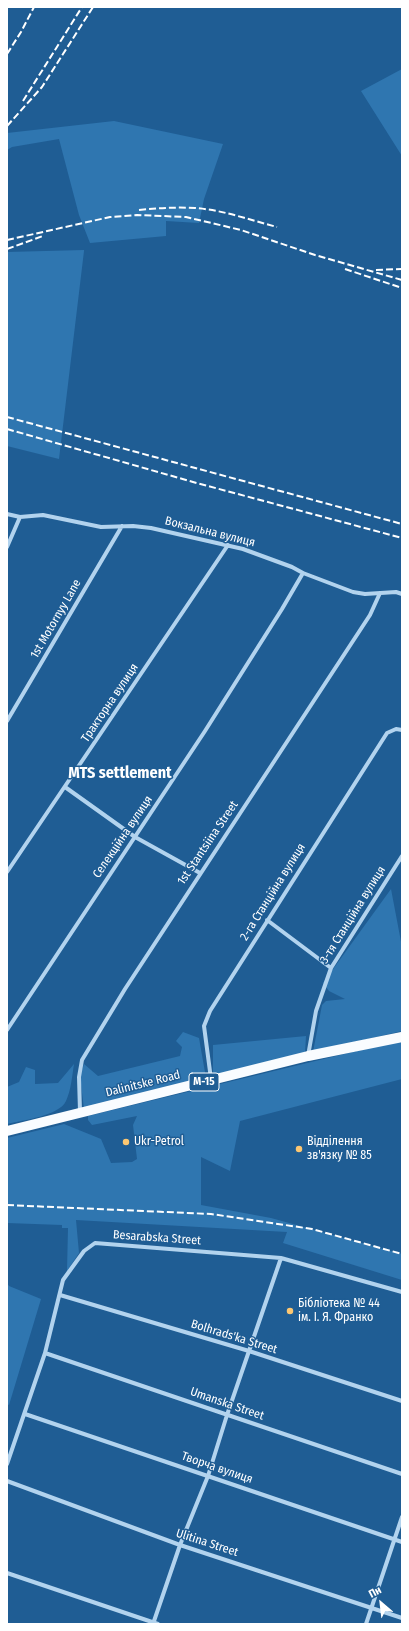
<!DOCTYPE html>
<html>
<head>
<meta charset="utf-8">
<style>
  body { margin:0 }
  #map { position:relative; width:409px; height:1631px; overflow:hidden; background:#1f5d94; font-family:"Fira Sans Condensed",sans-serif }
  canvas { display:block }
  .frame { position:absolute; inset:0; border:8px solid #fff; pointer-events:none }
  .north { position:absolute; left:361px; top:1583px; width:40px; height:40px; -webkit-text-stroke:3px #1f5d94; paint-order:stroke; rotate:332deg; font-size:11px; font-weight:700; line-height:16px; text-align:center; color:#fff }
  .north::after { content:''; display:block; margin:auto; width:14px; height:18px; background:#fff; clip-path:polygon(50% 0,100% 100%,50% 72%,0 100%) }
</style>
</head>
<body>
<div id="map">
<canvas width="409" height="1631"></canvas>
<div class="frame"></div>
<div class="north">Пн</div>
</div>
<script>
const g = document.querySelector('canvas').getContext('2d');
g.lineJoin = 'round';
function fillPath(path, color) {
  g.fillStyle = color;
  g.fill(path, 'evenodd');
}
function stroke(path, color, width, dash) {
  g.strokeStyle = color;
  g.lineWidth = width;
  g.lineCap = dash ? 'butt' : 'round';
  g.setLineDash(dash || []);
  g.stroke(path);
}
function label(font, color, halo, rows, align = 'center') {
  g.font = font + ' "Fira Sans Condensed",sans-serif';
  g.lineWidth = 3;
  g.setLineDash([]);
  g.textBaseline = 'middle';
  g.strokeStyle = halo;
  g.fillStyle = color;
  for (const [text, x, y, turn = 0] of rows) {
    g.save();
    g.translate(x, y);
    g.rotate((+turn || 0) * Math.PI / 180);
    g.textAlign = isNaN(turn) ? turn : align;
    if (halo) g.strokeText(text, 0, 0);
    g.fillText(text, 0, 0);
    g.restore();
  }
}
const green = new Path2D(`
  M402,69V156L361,91Z
  M114,121L223,144L204,199L199,223L166,221V236L90,243L79,215L59,139L12,147L7,150V133Z
  M84,250V251L59,459L7,446V252Z
  M391,889L402,947V1031L313,1052L322,1005L326,1001L345,999L329,991L323,983Z
  M183,1032L199,1038L206,1078L84,1109L80,1076L84,1064L98,1076L180,1056L182,1047L176,1041Z
  M306,1036L305,1053L213,1077V1045Z
  M402,1040V1079L240,1121L230,1171L201,1157V1205L271,1218L402,1254V1280L283,1243L287,1232L76,1220L79,1253L67,1271L68,1228H62V1225L7,1223V1138L64,1124L101,1139L111,1163L132,1162L137,1159L133,1125L137,1116L92,1125L88,1120V1116Z
  M74,1064C72,1077 71,1090 66,1101C59,1116 23,1120 7,1124V1087L19,1082L26,1067L35,1070V1084L58,1083Z
  M7,1283L9,1286L41,1299L9,1405L7,1404Z`);
const minor = new Path2D(`
  M7,514L20,517L43,515L101,527L133,526L151,528L243,549L292,567L303,573L353,592L365,594L396,592L402,594
  M7,547L20,517
  M7,721L122,526
  M65,787L135,837L200,873
  M7,872L228,545
  M267,920L331,968
  M7,1030L205,731L282,609L303,573
  M308,1056L316,1011L331,968L402,856
  M211,1079L204,1026L210,1011L387,733L396,729L402,730
  M80,1112L79,1077L82,1060L125,989L370,615L380,593
  M60,1295L249,1351L402,1401
  M45,1353L402,1474
  M25,1414L402,1542
  M7,1464L45,1353L63,1280L84,1251L95,1243L281,1258L402,1292
  M7,1481L180,1545L402,1618
  M7,1573L158,1624
  M153,1624L180,1545L208,1476L227,1415L281,1258
  M366,1624L402,1517`);
const primary = new Path2D(`
  M7,1131L308,1056L402,1037`);
const rail = new Path2D(`
  M7,54L21,32L34,7
  M23,101L82,7
  M7,126L42,87L93,7
  M139,210C158,208 176,207 195,208C223,210 250,220 277,227
  M7,240L110,217L137,215L186,217L241,230L315,255L402,280
  M7,249L43,236
  M345,269L402,288
  M376,270L402,269
  M7,417L402,524
  M7,429L193,482L402,538
  M7,1205L211,1214L312,1229L402,1254`);
const markers = [
  [126,1142,4,"#fcc772"],
  [299,1149,4,"#fcc772"],
  [290,1311,4,"#fcc772"]
];
const shields = [
  [204,1082,30]
];
const shieldNames = [
  ["М-15",204,1082]
];
const streetNames = [
  ["Вокзальна вулиця",210,532,14],
  ["1st Motornyy Lane",56,619,-60],
  ["Тракторна вулиця",110,703,-56],
  ["Селекційна вулиця",123,837,-56],
  ["1st Stantsiina Street",208,843,-56],
  ["2-га Станційна вулиця",273,892,-58],
  ["3-тя Станційна вулиця",353,915,-58],
  ["Dalinitske Road",143,1084,-14],
  ["Besarabska Street",157,1238,4],
  ["Bolhrads'ka Street",234,1337,17],
  ["Umanska Street",227,1404,19],
  ["Творча вулиця",217,1468,19],
  ["Ulitina Street",207,1543,18]
];
const poiNames = [
  ["Ukr-Petrol",134,1142],
  ["Відділення",307,1142],
  ["зв'язку № 85",307,1156],
  ["Бібліотека № 44",298,1304],
  ["ім. І. Я. Франко",298,1318]
];
const districtNames = [
  ["MTS settlement",120,774]
];
fillPath(green, '#2f76b0');
stroke(minor, '#b2d3ee', 4);
stroke(primary, '#f9fcff', 10);
stroke(rail, '#fff', 2, [7, 3]);
for (const [x, y, r, color] of markers) {
  const dot = new Path2D();
  dot.arc(x, y, r, 0, 2 * Math.PI);
  g.fillStyle = color;
  g.fill(dot);
  stroke(dot, '#1f5d94', 1.5);
}
for (const [x, y, w] of shields) {
  const box = new Path2D();
  box.roundRect(x - w / 2, y - 9, w, 18, 3);
  g.fillStyle = '#1f5d94';
  g.fill(box);
  stroke(box, '#fff', 1);
}
label('bold 11px', '#fff', null, shieldNames);
label('12px', '#fff', '#1f5d94', streetNames);
label('12px', '#fff', '#1f5d94', poiNames, 'left');
label('bold 16px', '#fff', '#1f5d94', districtNames);
</script>
</body>
</html>
